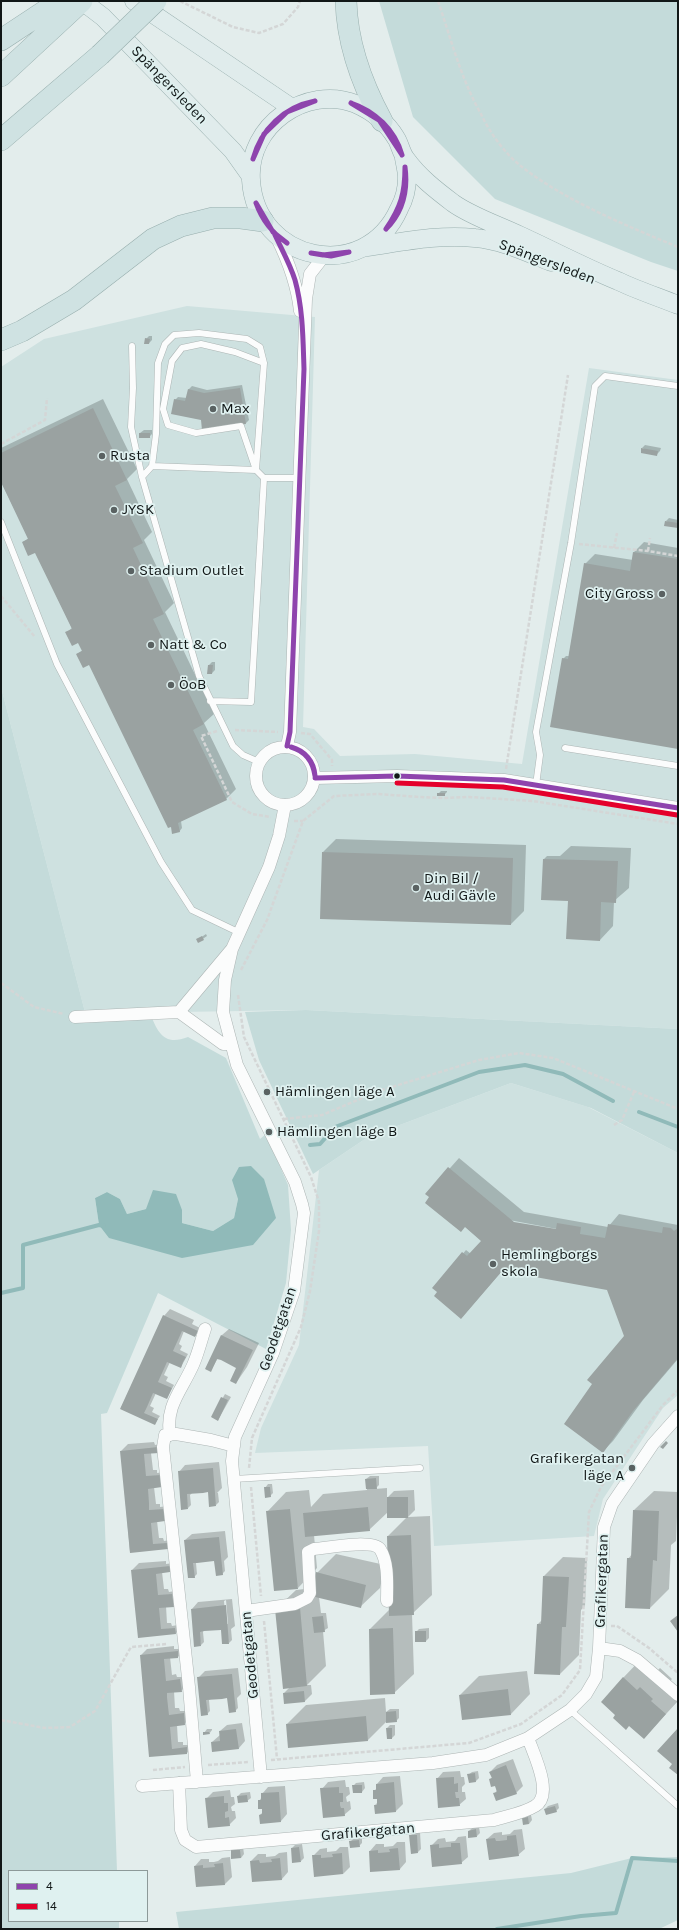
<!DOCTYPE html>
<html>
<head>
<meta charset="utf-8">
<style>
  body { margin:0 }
  #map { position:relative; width:679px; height:1930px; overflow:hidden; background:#e3edec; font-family:Karla,sans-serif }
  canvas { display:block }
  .frame { position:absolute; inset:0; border:2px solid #111717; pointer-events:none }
  .legend { position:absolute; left:8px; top:1870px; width:140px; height:52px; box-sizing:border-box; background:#dff1f0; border:1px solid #8d9a99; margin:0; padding:5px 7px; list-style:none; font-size:12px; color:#111717 }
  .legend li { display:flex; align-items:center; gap:8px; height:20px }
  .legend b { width:20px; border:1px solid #8d9a99 }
</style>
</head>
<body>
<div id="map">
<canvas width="679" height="1930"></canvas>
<div class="frame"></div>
<ul class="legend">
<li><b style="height:5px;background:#8e44ad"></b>4</li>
<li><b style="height:5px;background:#e4002b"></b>14</li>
</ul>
</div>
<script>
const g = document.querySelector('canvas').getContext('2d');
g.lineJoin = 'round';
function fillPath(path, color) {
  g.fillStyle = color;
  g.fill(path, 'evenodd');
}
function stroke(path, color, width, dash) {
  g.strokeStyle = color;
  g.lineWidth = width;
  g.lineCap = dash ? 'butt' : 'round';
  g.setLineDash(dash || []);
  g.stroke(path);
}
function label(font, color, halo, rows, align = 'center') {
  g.font = font + ' Karla,sans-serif';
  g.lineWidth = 3.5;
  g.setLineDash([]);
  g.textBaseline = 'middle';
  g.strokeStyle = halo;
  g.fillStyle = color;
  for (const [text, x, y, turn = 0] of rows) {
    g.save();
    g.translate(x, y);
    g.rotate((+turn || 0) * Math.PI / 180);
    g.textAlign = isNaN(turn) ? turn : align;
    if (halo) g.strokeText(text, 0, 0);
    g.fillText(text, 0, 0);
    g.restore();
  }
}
const built = new Path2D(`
  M187,306L315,317L303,727L314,729L340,756L415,754L522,764L589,368L678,380V1029L306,1010L179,1012L86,1016L1,687V367L44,339Z
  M511,1083L588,1107L678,1153V1395L663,1408L603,1499L594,1536L434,1546L428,1446L255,1453L261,1428L299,1345L319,1170L368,1137Z`);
const green = new Path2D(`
  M379,1H678V271L651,262L495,199L413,117Z
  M1,687L86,1016L150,1013C158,1034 165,1046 188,1037L226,1058L260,1139L266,1134L288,1185L291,1230L286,1283L266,1349L158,1293L107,1413L101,1414L117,1871H9V1921H119V1929H1ZM232,1180L253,1245L99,1225L95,1198L107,1192L120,1199L127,1214L146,1209L182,1210V1223L213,1231L234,1218L238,1199Z
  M306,1010L678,1029V1153L591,1108L511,1083L368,1137L313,1174L259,1060L245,1012Z
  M678,1857V1920L659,1929H179L176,1912L571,1873L632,1858Z`);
const water = new Path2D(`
  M251,1166L264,1179L276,1218L253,1245L182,1258L109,1238L99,1225L95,1198L107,1192L120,1199L127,1214L146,1209L153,1190L176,1194L182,1210V1223L213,1231L234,1218L238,1199L232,1180L239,1167Z`);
const shadow = new Path2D(`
  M149,336H152V340L149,343L146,339Z
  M242,385L249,420L246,423L202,420L175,400L178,397L187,398L189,389L192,386L207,390Z
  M103,399L137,469L127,479L152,532L144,540L174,603L165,612L214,714L204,723L236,789L226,799L181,821L182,828L179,832L172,825L89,663L77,654L83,650L78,642L67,632L72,628L35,551L23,542L29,538L1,482V448Z
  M144,430H152V434L149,437L140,433Z
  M645,445L661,448L660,451L657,454L642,448Z
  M669,518L678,520V527L666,521Z
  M644,542L678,548V748L563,659L566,656H569L585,564L595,554L633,560L634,552Z
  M212,662H215V670L212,673L209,665Z
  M441,791H447V792L444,795L438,794Z
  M336,839L526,845L524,911L511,924L323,852Z
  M571,846L631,848L629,888L614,901L613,926L600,940L569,900L544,859L547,856H560Z
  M206,934L207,936L198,942L197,940Z
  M459,1158L524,1212L608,1227L619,1214L678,1225V1359L643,1400L613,1441L603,1451L625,1336L608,1289L503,1270L461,1318L442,1288H434L466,1250L471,1254L482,1241L427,1194ZM509,1220L557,1229V1231L508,1222Z
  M170,1309L194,1320L192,1324L200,1328L195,1336L184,1331L179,1344L182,1346L180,1350L188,1354L181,1367L170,1362L164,1375L168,1377L166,1381L174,1385L167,1398L156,1393L150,1406L154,1408L152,1412L160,1416L155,1423L121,1408L164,1316Z
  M229,1329L259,1343L247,1367L236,1383L238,1367L218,1358L211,1370L206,1368L222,1335Z
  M225,1394L231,1397L218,1420L212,1417Z
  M154,1442L155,1445L161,1444L151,1453L153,1470H157V1473L164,1472L154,1487L156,1504H160V1507L167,1506L157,1521L159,1538H163L164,1541L170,1540V1545L167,1548L130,1552L121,1451L128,1444Z
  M219,1462L222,1488L217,1493H218L219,1502L216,1505L209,1491L192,1493L190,1495L191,1505L188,1508L179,1472L185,1465Z
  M370,1476H379V1485L375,1489L387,1488V1498L394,1491L414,1490L415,1510L408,1517L430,1516L432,1595L412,1614L414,1674L394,1693L370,1629L389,1610L388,1536L407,1517L388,1512L369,1530L314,1535L317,1568L298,1588L267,1512L286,1492L309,1490L311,1507L323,1494L367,1490L366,1479Z
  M268,1484H272L273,1493L270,1496L265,1488Z
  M654,1491L678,1492L676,1541L671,1545L669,1589L650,1608L626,1607L628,1559L632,1554L634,1510Z
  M225,1531L228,1557L224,1561L225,1571L222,1574L215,1560L198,1562L196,1563L197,1574L194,1577L185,1540L192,1534Z
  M336,1554L385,1565L380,1588L360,1607L319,1597L321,1613H326L328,1628L323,1631L326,1666L307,1685H311L312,1694L305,1701L285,1703L284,1693L290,1687L276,1609L296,1590L313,1588L317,1573Z
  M563,1557L587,1558L585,1606L581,1610L579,1655L560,1674L538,1624L542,1620L544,1576Z
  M166,1561V1564L173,1563V1568L170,1571L162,1572L164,1589H168L169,1592L175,1591L176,1603L173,1606H166L167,1623H171L172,1626L178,1625L179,1630L176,1633L139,1637L132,1570L139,1563Z
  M232,1599L235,1626L231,1629L232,1640L229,1643L222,1629L204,1630L203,1632L204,1642L201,1645L192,1609L198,1602ZM226,1600L228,1624H226L224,1601Z
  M429,1628V1638L426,1641L416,1632L419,1629Z
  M174,1646V1649H180L181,1654L178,1657H170L172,1675L176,1674L177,1677H183L184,1688L181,1691H174L175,1708H179L180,1711H186L187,1721L184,1724L177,1725L178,1742H183V1745H190V1750L187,1753L150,1756L141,1655L147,1649Z
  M642,1658L657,1671L660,1668L672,1679L669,1682L678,1689V1701L644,1738L617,1715L623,1678Z
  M238,1668L241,1694L237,1698L238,1708L235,1711L228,1697L211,1699L209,1700L210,1711L207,1714L198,1678L205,1671Z
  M527,1671L530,1694L511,1714L460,1695L479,1676Z
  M385,1698L386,1712L390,1709H399V1718L396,1721L386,1722L368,1740L289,1747L287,1724L306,1705Z
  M242,1723L245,1741L239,1748L212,1742L220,1735V1731L227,1725Z
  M390,1725H395V1735L392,1738L387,1728Z
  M207,1729H212V1730L209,1734L204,1733Z
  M513,1759L523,1786L516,1793H495L497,1790L495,1785L490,1780L492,1777L490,1772L497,1765Z
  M460,1771L461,1777H464L465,1784L462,1787V1792H465L466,1799L459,1805L437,1779L443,1772Z
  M478,1771L479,1778L476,1781L470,1782L468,1775L472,1772Z
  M400,1776L403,1804L396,1811L376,1813L375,1805L378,1802L374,1791L377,1788V1784L383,1777Z
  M345,1780L346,1787H349L350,1794L346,1797L347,1802L350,1801L351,1809L344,1815L322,1789L328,1782Z
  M364,1782L365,1788L362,1792L353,1786L356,1783Z
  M285,1786L287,1814L281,1821L260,1815L263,1812L259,1801L262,1797V1794L268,1787Z
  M230,1790L231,1797H234L235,1804L231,1807L232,1811H235L236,1818L229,1825L207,1798L213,1792Z
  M250,1792L251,1798L247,1801L238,1796L241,1793Z
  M558,1803L559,1808L556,1811L545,1809L548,1806Z
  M526,1815H531L532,1820L529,1824L523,1818Z
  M479,1827L480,1833L477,1836L469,1831L472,1828Z
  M522,1829L525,1849L518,1855L487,1839L494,1833L502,1832V1835L510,1834L514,1830Z
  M420,1832L421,1849L418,1852L410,1836L413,1833Z
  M466,1836L468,1857L461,1863L431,1846L438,1839L445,1838L446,1842L455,1841L458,1837Z
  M362,1838V1843L359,1846L350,1842L353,1839Z
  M397,1842H405L406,1862L400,1869L371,1871L370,1851L376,1844H384V1847L393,1846Z
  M302,1844L304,1858L301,1861L292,1848L295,1845Z
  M243,1847L244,1854L241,1858L232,1851L235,1848Z
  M340,1847H348L350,1867L343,1874L313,1856L320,1849L327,1848V1852L336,1851Z
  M287,1852L288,1872L282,1879L251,1861L258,1854H266V1857L275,1856L279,1853Z
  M230,1857L232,1877L225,1884L196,1886L195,1866L201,1859H209V1862H214L218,1861L222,1858Z`);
const stream = new Path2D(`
  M639,1112L678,1127
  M310,1145L320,1144L335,1127L479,1072L525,1065L563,1074L613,1101
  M1,1293L23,1288V1245L99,1225L104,1226
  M497,1929L581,1916L616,1913L632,1858L678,1861`);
const building = new Path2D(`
  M145,338L150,339L149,344H144Z
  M240,388L246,424L202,430L201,420L171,414L174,399L185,401L188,389L204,393Z
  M93,408L127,480L115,486L143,543L133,548L164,614L153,619L204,724L193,730L227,800L178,823L180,832L172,834L171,827L168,828L89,665L83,668L76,654L82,651L78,643L72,646L65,632L72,629L35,553L28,556L22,542L28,539L1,482V453Z
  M139,433H150V438H139Z
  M641,448L658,451L657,456L641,453Z
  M665,521L678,523V528L664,526Z
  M633,552L678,559V749L550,727L562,658L568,659L584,563L630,571Z
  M208,665H213L212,674H207Z
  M437,793H445V796H437Z
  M322,852L513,858L511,925L320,919Z
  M543,859L618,861L616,903L601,902L600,941L566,939L568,901L541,900Z
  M202,936L204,940L198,943L196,939Z
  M448,1167L514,1222L556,1229L557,1223L581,1227L580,1234L605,1238L608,1224L662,1233L663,1227L671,1228L674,1231L678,1228V1358L633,1411L603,1453L564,1424L592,1384L587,1380L624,1336L607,1290L502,1271L461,1319L434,1296L437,1292L432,1288L462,1252L467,1256L481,1241L465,1227L461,1232L425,1203L429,1197L425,1194Z
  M163,1315L198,1331L195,1337L182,1331L173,1351L186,1357L183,1362L181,1368L167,1362L158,1382L172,1388L167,1399L153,1393L147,1407L144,1413L158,1419L155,1425L120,1409Z
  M221,1335L253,1350L236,1384L230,1381L236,1368L221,1360L217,1359L211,1372L205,1369Z
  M221,1397L228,1400L218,1421L211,1417Z
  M666,1441L668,1443L663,1449L660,1447Z
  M158,1447L159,1453L144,1454L146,1476L161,1475L162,1487L148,1489L149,1503V1510L164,1509L165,1521L151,1523L153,1544L167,1543L168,1549L130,1553L120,1451Z
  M213,1468L216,1506L209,1507L208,1492L203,1493L187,1494L188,1509L181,1510L178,1471Z
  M376,1478L377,1489H366L365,1479Z
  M264,1487H270L271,1497L265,1498Z
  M387,1497H408V1518H387Z
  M368,1507L370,1531L305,1537L303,1513Z
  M290,1509L298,1589L274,1591L266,1511Z
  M633,1510L659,1511L657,1561L653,1560L650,1609L625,1608L627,1558H631Z
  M411,1535L414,1615L389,1616L387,1536Z
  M219,1537L223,1575L216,1576L214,1561L197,1563H193L195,1578H188L184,1540Z
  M170,1566V1572L156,1574L158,1595L172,1594L174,1607L159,1608L161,1629L175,1628L176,1634L138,1638L131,1570Z
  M316,1572L366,1585L361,1608L311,1596Z
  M543,1576L569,1577L566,1627H562L560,1675L534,1674L537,1624H541Z
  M226,1605L229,1644H222L221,1630L204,1631L200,1632L201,1646L194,1647L191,1609Z
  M300,1607L307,1686L283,1689L275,1609Z
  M678,1615V1632L670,1621Z
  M323,1616L325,1632L314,1633L312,1617Z
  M393,1628L395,1694L370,1695L369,1629Z
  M415,1631H426V1642H415Z
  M178,1651V1658L164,1659L166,1681L180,1679L182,1692L167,1693V1697L169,1715L184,1713L185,1725L170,1727L172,1749L187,1747V1754L149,1757L140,1655Z
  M232,1674L236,1712L229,1713L227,1698L222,1699L206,1700L208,1715L201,1716L197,1677Z
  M623,1677L637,1690L640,1687L653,1699L651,1701L666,1714L644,1739L629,1726L626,1730L613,1718L615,1715L601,1702Z
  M508,1689L511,1715L462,1720L459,1695Z
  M304,1691L305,1702L284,1704L283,1693Z
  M396,1711L397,1722L386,1723V1712Z
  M366,1716L368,1741L288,1748L286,1724Z
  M386,1728H392V1739H387Z
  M678,1728V1775L669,1768L672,1764L657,1751Z
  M236,1729L239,1749L212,1752L211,1742L220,1741L219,1731Z
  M203,1732H209L210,1734L203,1735Z
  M506,1765L517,1794L496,1801L493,1793L497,1792L495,1786L491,1787L489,1779L492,1778L489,1772Z
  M475,1773L476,1782L469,1783L467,1774Z
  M454,1777V1784L458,1783V1792H455L456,1798H459L460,1806L438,1808L436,1778Z
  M394,1782L396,1812L375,1814L374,1805H377V1799H373V1790H376V1784Z
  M352,1785H362V1793H353Z
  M339,1787V1793H343V1802H340V1805L341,1808H344L345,1816L323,1818L320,1788Z
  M279,1792L281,1822L260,1824L259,1815L262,1814V1809H258V1800H261V1793Z
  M247,1795L248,1802L238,1803L237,1796Z
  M224,1796V1803H228V1811L225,1812V1818L229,1817L230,1826L208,1828L205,1798Z
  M555,1806L557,1812L546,1815L544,1809Z
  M528,1817L529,1824L523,1825L522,1818Z
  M476,1829L477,1837L468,1838V1831Z
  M409,1835H417L418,1853L411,1854Z
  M516,1835L519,1856L489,1860L486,1839L495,1838L496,1841H499L507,1840V1836Z
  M359,1840L360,1847L350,1848L349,1841Z
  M451,1843H460L462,1864L432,1867L430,1845L439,1844V1848L448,1847H451Z
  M299,1847L301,1862L292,1863L291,1848Z
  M398,1848L400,1870L370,1872L369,1851L378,1850V1853L390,1852L389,1849Z
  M231,1850H240L241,1858L231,1859Z
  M342,1853L343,1874L314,1877L312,1855H321V1858L333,1857L332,1854Z
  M280,1858L282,1880L252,1882L250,1861L259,1860L260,1863L272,1862L271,1859Z
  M223,1863L225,1885L196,1887L194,1866L203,1865V1868L215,1867L214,1864Z`);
const path = new Path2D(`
  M180,1L233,27L259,33L283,24L298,7L300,1
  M438,1C451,39 461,79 481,114C490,133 505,154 522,167C566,201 627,226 678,247
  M1,444L45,420L47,398
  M579,544L648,551L678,556
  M614,548L617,533
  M648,551L650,538
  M1,596L35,637
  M235,730L278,732
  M217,731L201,736L232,802L252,814L271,817
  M301,733L310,734L332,760V766
  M506,769L568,375
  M294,821H303
  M241,970L267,920L303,821L334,796L378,794L420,797L445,798L469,797L533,801L678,824
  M1,983L34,1007L64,1014
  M238,995L244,1037L311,1177L319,1202V1231L310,1291L301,1327L252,1438L249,1468
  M284,1119L322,1115L379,1091L479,1060L519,1053L553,1058L678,1109
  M614,1125L622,1120L634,1092
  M251,1487L261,1596
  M264,1621L277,1759
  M611,1626H617L649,1648L678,1673
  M1,1720L45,1728L70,1727L95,1711L131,1647L167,1644
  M271,1760L469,1743L521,1724L562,1695L580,1670L589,1512L601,1487L663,1405L678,1390
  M208,1765L249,1762
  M153,1770L185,1767`);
const service = new Path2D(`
  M132,346L133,388L131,427L142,477L199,676L233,746L243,755L259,762
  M152,466L156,434L158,363L165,344L174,335L199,333L247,339L260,347L264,363L256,470
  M255,467L241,426L196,433L168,425L163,409L172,361L182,348L201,344L235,352L264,363
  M142,477L152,466L256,470L264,478H299
  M1,522L57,664L161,862L192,910L240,933
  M210,701L251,702L264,478
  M565,748L678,766
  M536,785L540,755L536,732L571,543L595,386L605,376L678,386
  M234,1479L420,1468
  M570,1710L678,1806`);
const minor = new Path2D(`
  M276,236C288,260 297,283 300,311
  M287,746L290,732L306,299L310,274L324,256
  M256 776a29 29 0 1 1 58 0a29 29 0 1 1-58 0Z
  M315,778L397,776L504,780L678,808
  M179,1012L223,1044H230
  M75,1017L179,1012L231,950
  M170,1435C165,1406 182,1390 193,1365C198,1354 201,1341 205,1329
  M246,1611L295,1604L307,1598L310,1593L308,1552L314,1549C327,1548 372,1539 380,1549C389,1563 387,1585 387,1601
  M599,1648L620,1651L637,1660L678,1695
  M261,1777L232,1461L235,1437L273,1353L294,1291L304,1213L302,1204L295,1182L237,1065L223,1012L225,980L232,949L269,867L279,836L285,805
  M197,1782L189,1687L163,1447L165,1435L176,1434L211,1440L234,1446
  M179,1783L181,1830L185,1840L196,1847L494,1820C507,1816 524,1813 535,1806C554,1795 534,1755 528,1738
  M142,1786L433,1763L486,1755L528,1738L570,1710L586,1694L596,1677L599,1648L604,1527L612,1504L653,1444L678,1416`);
const primary = new Path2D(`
  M82,1L103,17L233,151L250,175
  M134,1L292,108
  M404,158C405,164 407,171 407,178C407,188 404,200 399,209C365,285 256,262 251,180C247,126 306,84 356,104C372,111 387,123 396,138C400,144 401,153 406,159C419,177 436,190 453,203C471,216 498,225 519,235C552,250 584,267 618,281C637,290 658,297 678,305
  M367,247C402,242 439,234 475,238C501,240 526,252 551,262`);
const motorway = new Path2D(`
  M346,1C347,43 362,84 382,121
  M1,40L60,1
  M1,76L82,1
  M1,140L100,55
  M1,340L22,331L74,300L153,239L181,226L213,218H241L263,221`);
const motorwayBridge = new Path2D(`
  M100,55L156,1`);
const bus1 = new Path2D(`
  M351,103C375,111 395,130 402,155
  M351,103L379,120L402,155
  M253,159C261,129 284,107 315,101
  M253,159L264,134L287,112L315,101
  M256,203L273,232L287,243
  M256,203C262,220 272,233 287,243
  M386,229C401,207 405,193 405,167
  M386,229C403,212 408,190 405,167
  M275,235C282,250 290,264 295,280C303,309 303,339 304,369L290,732L287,746
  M311,253L323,255L349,252
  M311,253L331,256L349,252
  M291,747C305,751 314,761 315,776
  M291,747C305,751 313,761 315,776
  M315,778L397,776L504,780L678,808`);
const bus2 = new Path2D(`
  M397,783L503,787L677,815`);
const markers = [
  [213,409,4,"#5a6262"],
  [102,456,4,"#5a6262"],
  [114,510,4,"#5a6262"],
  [131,571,4,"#5a6262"],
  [662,594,4,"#5a6262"],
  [151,645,4,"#5a6262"],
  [171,685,4,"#5a6262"],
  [397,776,3.5,"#111717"],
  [416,888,4,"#5a6262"],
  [267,1092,4,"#5a6262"],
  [269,1132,4,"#5a6262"],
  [493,1264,4,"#5a6262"],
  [632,1468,4,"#5a6262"]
];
const streetNames = [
  ["Spängersleden",169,85,46],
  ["Spängersleden",547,262,21],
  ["Geodetgatan",278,1329,-71],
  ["Grafikergatan",602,1581,-88],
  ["Geodetgatan",250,1655,-95],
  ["Grafikergatan",368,1832,-5]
];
const poiNames = [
  ["Max",221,409],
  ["Rusta",110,456],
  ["JYSK",122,510],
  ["Stadium Outlet",139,571],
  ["City Gross",654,594,"right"],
  ["Natt & Co",159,645],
  ["ÖoB",179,685],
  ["Din Bil /",424,879],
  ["Audi Gävle",424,896],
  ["Hämlingen läge A",275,1092],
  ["Hämlingen läge B",277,1132],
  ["Hemlingborgs",501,1255],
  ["skola",501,1272],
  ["Grafikergatan",624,1459,"right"],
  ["läge A",624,1476,"right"]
];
fillPath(built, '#cee1e0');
fillPath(green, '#c4dbda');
fillPath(water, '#90bab9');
fillPath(shadow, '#0003');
stroke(stream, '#90bab9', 4);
fillPath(building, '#9aa2a1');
stroke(service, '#adb5b4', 7);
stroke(minor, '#adb5b4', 13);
stroke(primary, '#97aead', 19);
stroke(motorway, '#97aead', 22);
stroke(path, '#d4d6d6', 2.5, [4, 2]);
stroke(service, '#fbfcfc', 6);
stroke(minor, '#fbfcfc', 12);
stroke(primary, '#e0ecec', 18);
stroke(motorway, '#cfe2e2', 21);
stroke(motorwayBridge, '#97aead', 22, []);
stroke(motorwayBridge, '#cfe2e2', 21);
stroke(bus1, '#8e44ad', 5);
stroke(bus2, '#e4002b', 5);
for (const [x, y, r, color] of markers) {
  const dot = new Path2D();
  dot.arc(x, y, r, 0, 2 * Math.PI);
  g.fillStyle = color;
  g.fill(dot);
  stroke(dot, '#dff1f0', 1.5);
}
label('15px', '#111717', '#dff1f0', streetNames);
label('15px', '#111717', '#dff1f0', poiNames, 'left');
</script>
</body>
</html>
